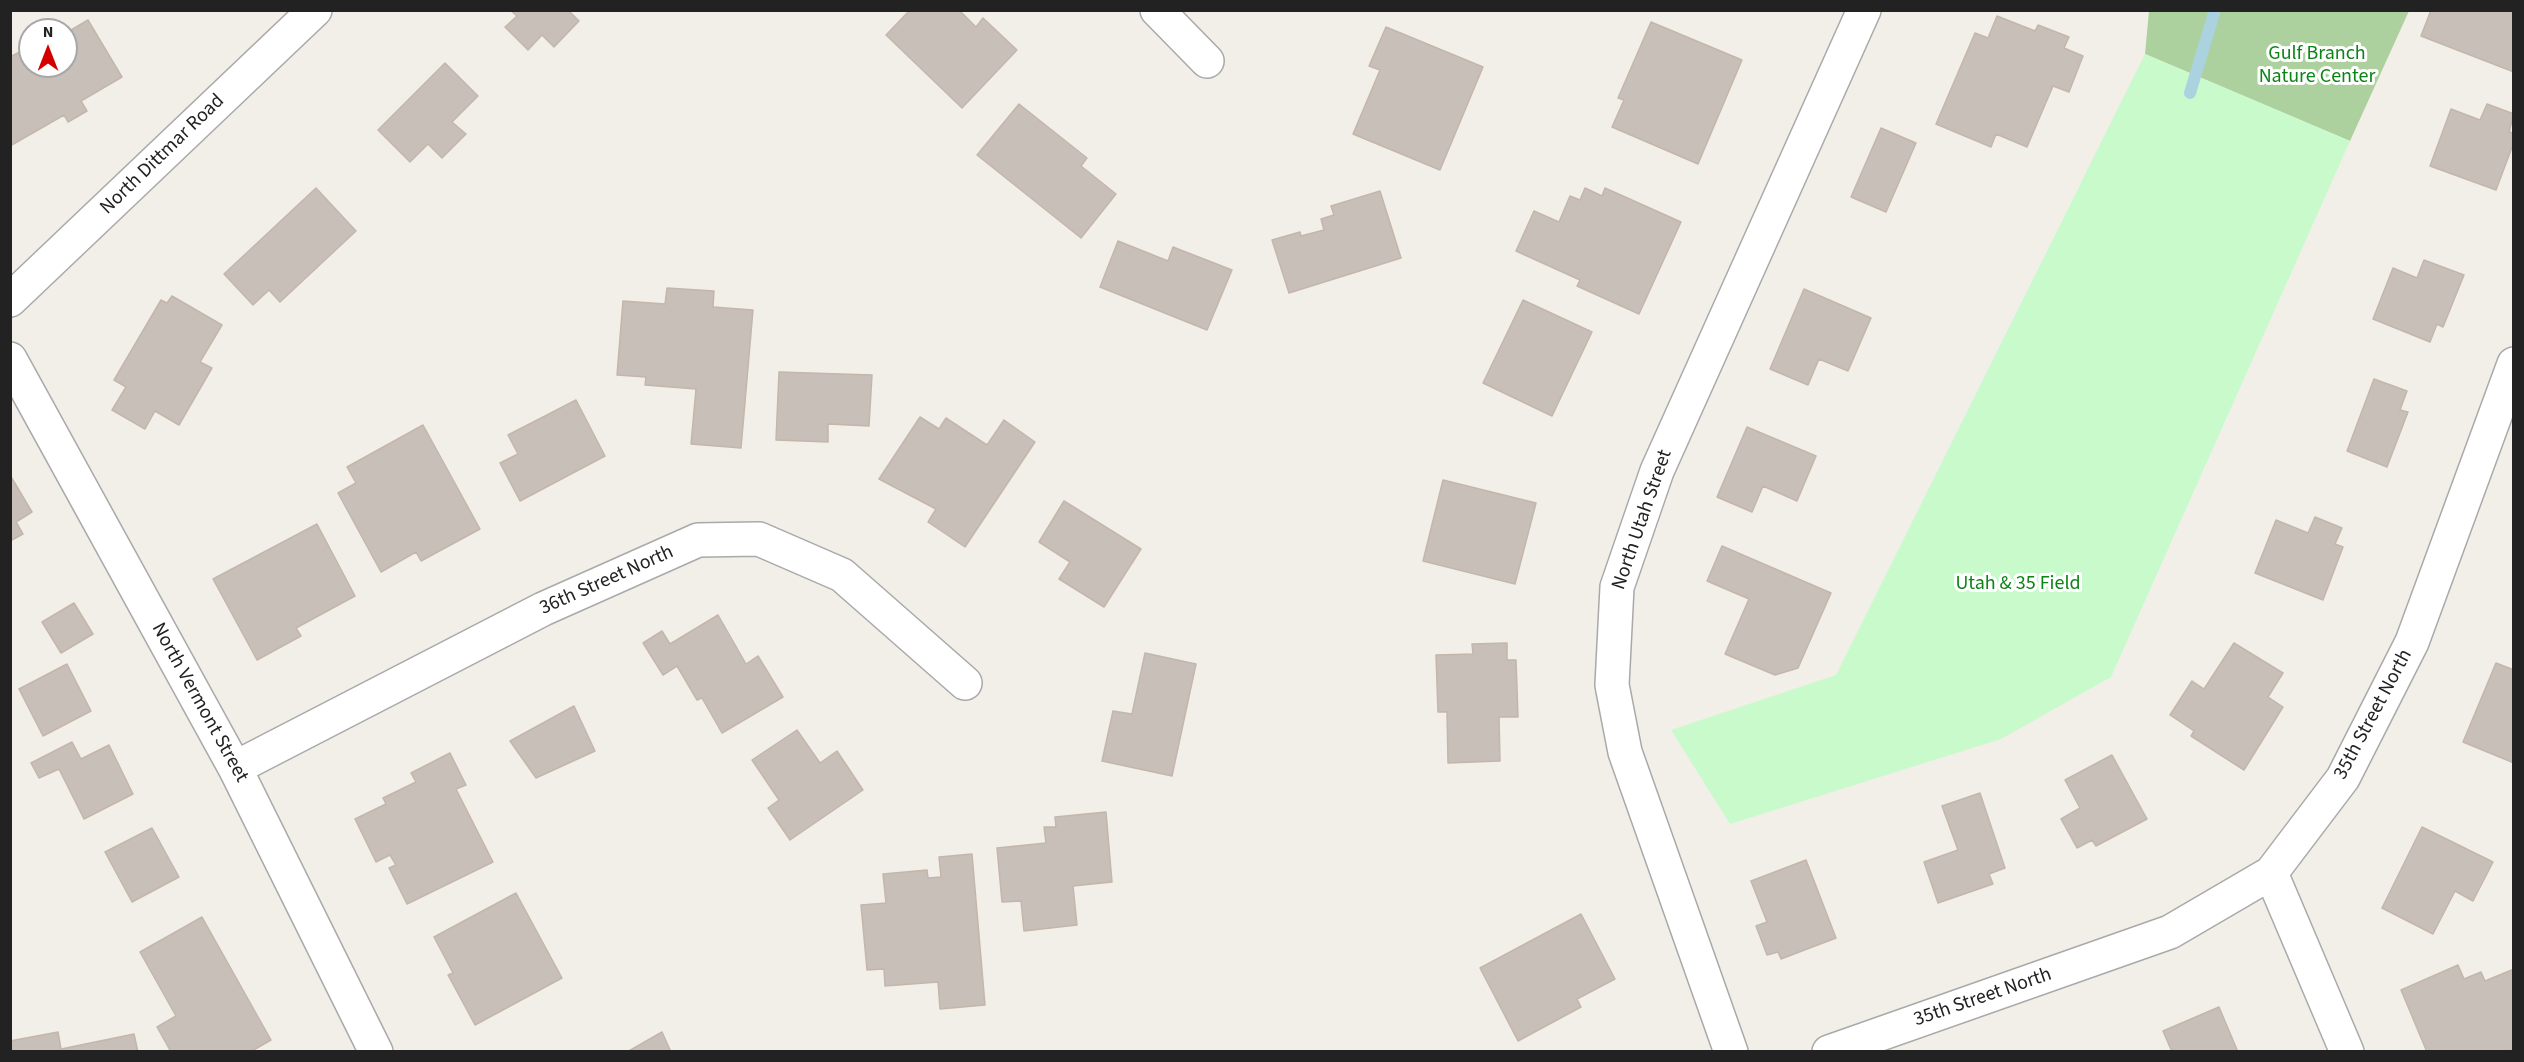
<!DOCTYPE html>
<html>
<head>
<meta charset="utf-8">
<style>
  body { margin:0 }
  #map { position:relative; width:2524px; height:1062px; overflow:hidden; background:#f2efe9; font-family:"Source Sans 3",sans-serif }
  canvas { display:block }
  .frame { position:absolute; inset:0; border:12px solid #222; pointer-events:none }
  .north { position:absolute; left:18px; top:18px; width:60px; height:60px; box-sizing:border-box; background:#fff; border:2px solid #a7a7a7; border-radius:50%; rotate:0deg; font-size:16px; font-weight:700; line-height:24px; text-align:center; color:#222 }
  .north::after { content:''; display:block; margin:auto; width:21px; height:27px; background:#d40000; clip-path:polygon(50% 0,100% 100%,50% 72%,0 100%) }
</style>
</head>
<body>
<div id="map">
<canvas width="2524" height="1062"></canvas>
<div class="frame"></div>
<div class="north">N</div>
</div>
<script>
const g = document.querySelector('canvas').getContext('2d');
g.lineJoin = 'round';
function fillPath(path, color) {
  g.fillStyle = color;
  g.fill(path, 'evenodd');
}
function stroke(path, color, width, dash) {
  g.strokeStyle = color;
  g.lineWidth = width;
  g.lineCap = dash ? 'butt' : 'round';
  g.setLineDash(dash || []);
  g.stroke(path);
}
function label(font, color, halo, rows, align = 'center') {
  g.font = font + ' "Source Sans 3",sans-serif';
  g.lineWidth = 6;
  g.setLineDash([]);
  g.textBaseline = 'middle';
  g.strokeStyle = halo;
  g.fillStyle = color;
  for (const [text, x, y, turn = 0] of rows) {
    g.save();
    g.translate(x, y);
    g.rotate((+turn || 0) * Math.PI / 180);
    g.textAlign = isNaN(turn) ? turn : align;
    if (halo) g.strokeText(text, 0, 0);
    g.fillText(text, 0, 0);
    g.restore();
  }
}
const forest = new Path2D(`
  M2149,11V10L2409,11L2350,141L2145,54Z`);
const park = new Path2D(`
  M2145,54L2350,141L2111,677L2001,739L1730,824L1671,730L1836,675Z`);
const stream = new Path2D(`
  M2190,93L2215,10`);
const building = new Path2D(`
  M510,10H568L579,21L554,47L542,35L528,50L505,27L517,16Z
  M910,10H959L976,27L983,18L1017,50L962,108L886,35Z
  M2431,10H2514V72L2421,36Z
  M1997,16L2035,31L2038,25L2069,37L2064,48L2083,56L2069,92L2053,86L2027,147L1996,134L1991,147L1936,124L1975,33L1988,38Z
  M88,20L122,77L81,101L87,111L68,122L64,115L10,146V53L12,56L27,48L30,53V66H66V33Z
  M1651,22L1742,60L1698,164L1612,127L1624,100L1618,98Z
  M1386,27L1483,67L1440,170L1353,134L1380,70L1369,66Z
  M445,63L478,96L452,122L466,134L442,158L428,144L410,162L378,130Z
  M1019,104L1087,158L1081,166L1116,194L1081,238L977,155Z
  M2487,104L2514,114L2509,132L2514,133V142L2496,190L2430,166L2451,109L2480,120Z
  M1881,128L1916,143L1886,212L1851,197Z
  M316,188L356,231L280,302L269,290L253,305L224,274Z
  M1585,188L1602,196L1605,188L1681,222L1639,314L1577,286L1580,280L1516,251L1534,211L1559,222L1570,196L1580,200Z
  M1380,191L1401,258L1289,293L1272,240L1300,232L1301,236L1324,230L1321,219L1334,215L1331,206Z
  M1118,241L1168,261L1173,247L1232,270L1207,330L1100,287Z
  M2424,260L2464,275L2443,327L2437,324L2430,342L2373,319L2393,268L2417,278Z
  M667,288L714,291L713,307L753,310L741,448L691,444L696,389L645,385L646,377L617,375L623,301L665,304Z
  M1804,289L1871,318L1848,371L1819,359L1808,385L1770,369Z
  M172,296L222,325L200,362L212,368L179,425L155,411L145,429L112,410L126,387L114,380L161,300L167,303Z
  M1523,300L1592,332L1552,416L1483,383Z
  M779,372L872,375L869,426L828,424V442L776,440Z
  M2374,379L2407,391L2400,410L2408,412L2387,467L2347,451Z
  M576,400L605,456L520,501L500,463L518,454L508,435Z
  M920,417L939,429L946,418L987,445L1004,420L1035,442L965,547L928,522L936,509L879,479Z
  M423,425L480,529L421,561L416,552L381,572L338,493L356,483L347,467Z
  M1747,427L1816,456L1797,501L1763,486L1752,512L1717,497Z
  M10,475L32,512L16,522L23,534L10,541Z
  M1443,480L1536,503L1515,584L1423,561Z
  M1064,501L1141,549L1104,607L1059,579L1070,562L1039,542Z
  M2315,517L2342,528L2335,544L2343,547L2323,600L2255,573L2276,520L2308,533Z
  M317,524L355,596L296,628L301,636L257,660L213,579Z
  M1722,546L1831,593L1798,668L1775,675L1725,654L1749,599L1707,581Z
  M74,603L93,634L61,653L42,622Z
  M718,615L746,664L758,656L783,697L722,733L702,698L697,700L677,666L663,675L643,643L662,631L670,644Z
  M1507,643V660H1516L1518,717H1499L1500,761L1448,763L1447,712H1438L1436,655L1473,654L1472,644Z
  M2234,643L2283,673L2268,697L2283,707L2244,770L2191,736L2194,731L2170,715L2192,681L2204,689Z
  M1145,653L1196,664L1172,776L1102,761L1113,711L1132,714Z
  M2496,663L2514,670V763L2463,742Z
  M67,664L91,711L43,736L19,689Z
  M574,706L595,751L536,778L510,741Z
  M797,730L820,763L837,751L863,790L790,840L768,808L779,800L752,760Z
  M72,742L81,759L109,745L133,794L84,819L59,769L39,778L31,763Z
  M450,753L466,785L456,789L493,862L407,904L389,868L396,865L390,855L376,862L355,819L386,804L383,798L416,782L411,773Z
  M2112,755L2147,819L2096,846L2092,840L2077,848L2061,819L2080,808L2065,780Z
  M1980,793L2005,868L1989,874L1993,884L1938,903L1924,862L1958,850L1942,806Z
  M1106,812L1112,882L1073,886L1077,925L1024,931L1021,901L1002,902L997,848L1046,843L1044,827H1056L1055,817Z
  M2422,827L2493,862L2473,901L2455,891L2433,934L2382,908Z
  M152,828L179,877L132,902L105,852Z
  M972,854L985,1005L940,1009L938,982L885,986L884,969L867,970L861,905L886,903L883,874L927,870L928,878L941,877L939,857Z
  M1806,860L1836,938L1781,959L1778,952L1767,955L1756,926L1767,922L1751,881Z
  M516,893L562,978L475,1025L448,975L453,973L434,937Z
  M1581,914L1615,979L1577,999L1581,1007L1518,1041L1480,968Z
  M202,917L271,1040L250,1052H171L157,1027L176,1016L140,952Z
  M2458,965L2464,979L2481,972L2485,981L2514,969V1049L2508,1052H2427L2401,990Z
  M2219,1007L2238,1052H2172L2163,1031Z
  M58,1032L61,1049L134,1034L138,1052H10V1041Z
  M662,1032L671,1052H627Z`);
const minor = new Path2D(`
  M1157,10L1207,61
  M10,300L315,10
  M10,359L235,768L376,1052
  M235,768L543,609L698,540L759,539L842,575L965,683
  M2271,873L2347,1052
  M1731,1052L1625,752L1612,685L1617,587L1657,471L1864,10`);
const tertiary = new Path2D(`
  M1829,1052L2170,932L2271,873L2343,778L2412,642L2514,364`);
const parkNames = [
  ["Gulf Branch",2317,55],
  ["Nature Center",2317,78],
  ["Utah & 35 Field",2018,585]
];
const streetNames = [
  ["North Dittmar Road",163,155,-44],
  ["North Utah Street",1643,520,-71],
  ["36th Street North",607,581,-24],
  ["North Vermont Street",199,703,61],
  ["35th Street North",2374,715,-62],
  ["35th Street North",1983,998,-19]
];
fillPath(forest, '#add19e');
fillPath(park, '#c8facc');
stroke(stream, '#aad3df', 12);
fillPath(building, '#c7bfb8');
stroke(building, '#c4b6ab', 1.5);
stroke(minor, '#a9a9a9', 36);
stroke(tertiary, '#a9a9a9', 36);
stroke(minor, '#fff', 33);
stroke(tertiary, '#fff', 33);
label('20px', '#0c8416', '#fff', parkNames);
label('20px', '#222', '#fff', streetNames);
</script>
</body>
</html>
